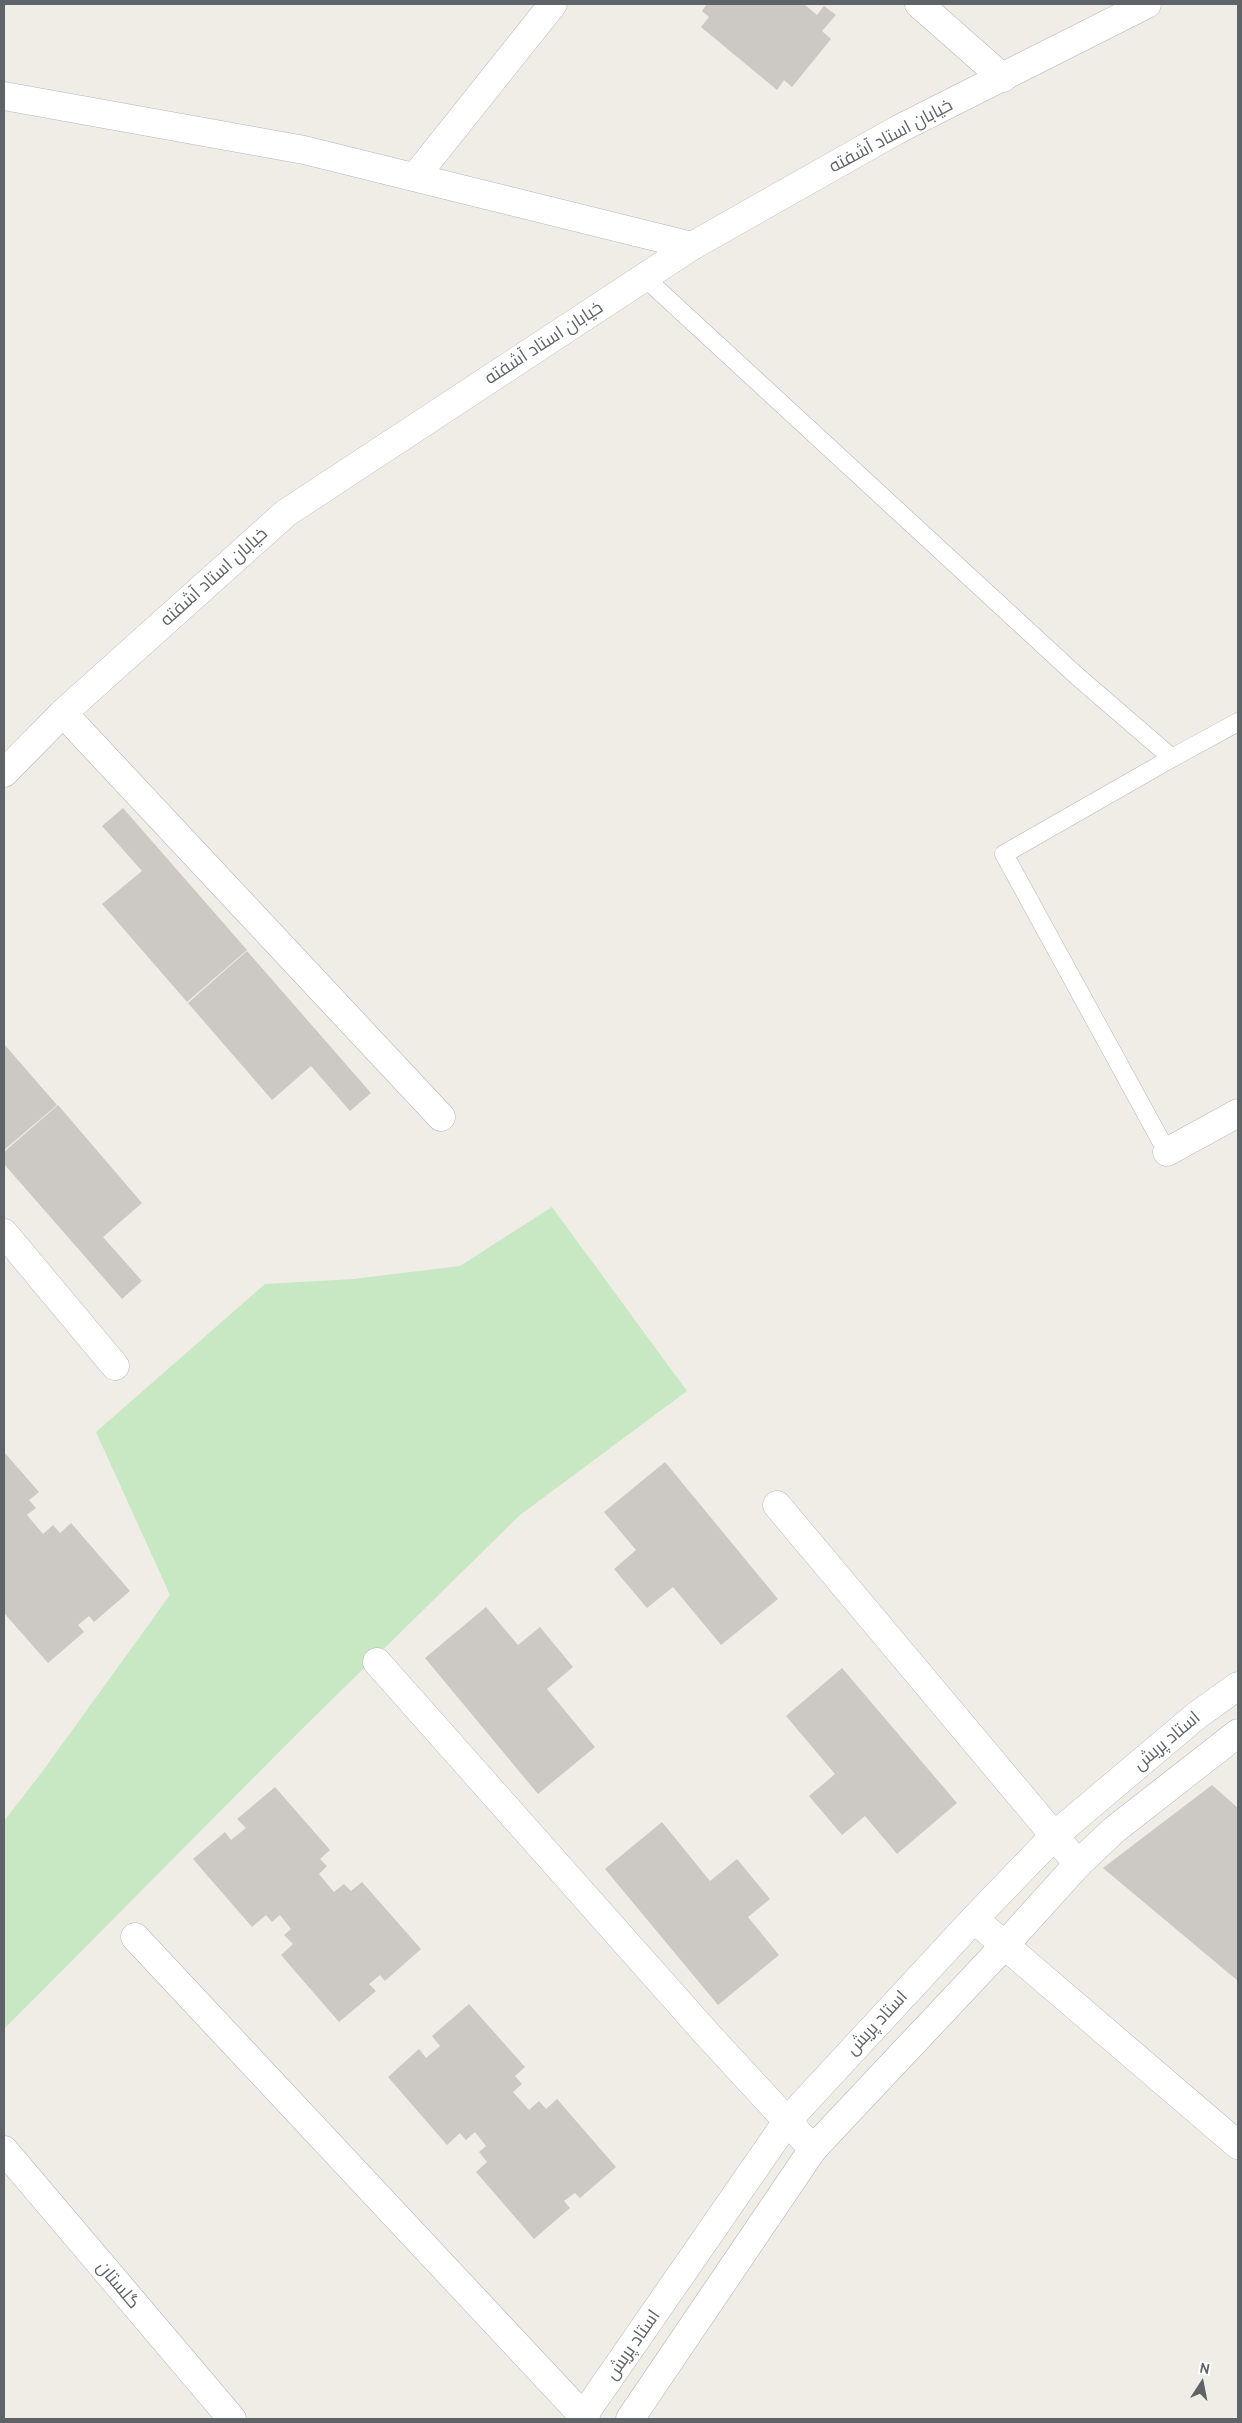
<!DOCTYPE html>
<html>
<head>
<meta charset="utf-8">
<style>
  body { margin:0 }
  #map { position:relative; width:1242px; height:2423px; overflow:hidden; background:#f0ede6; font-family:Cabin,sans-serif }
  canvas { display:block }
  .frame { position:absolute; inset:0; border:5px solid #5e6367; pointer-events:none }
  .north { position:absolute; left:1177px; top:2358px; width:50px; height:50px; -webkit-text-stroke:4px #fff; paint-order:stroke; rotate:11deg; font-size:14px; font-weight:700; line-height:20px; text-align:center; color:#5e6367 }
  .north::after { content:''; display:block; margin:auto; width:18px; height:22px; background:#5e6367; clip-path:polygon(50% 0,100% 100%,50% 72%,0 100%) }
</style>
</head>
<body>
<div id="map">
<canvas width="1242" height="2423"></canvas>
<div class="frame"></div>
<div class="north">N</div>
</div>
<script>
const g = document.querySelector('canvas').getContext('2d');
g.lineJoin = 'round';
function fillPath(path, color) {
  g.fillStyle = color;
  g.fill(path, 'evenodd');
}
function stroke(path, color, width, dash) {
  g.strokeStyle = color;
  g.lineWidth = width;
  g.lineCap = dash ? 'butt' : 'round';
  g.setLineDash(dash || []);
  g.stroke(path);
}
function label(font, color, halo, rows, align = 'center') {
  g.font = font + ' Cabin,Cairo,sans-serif';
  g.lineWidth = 4;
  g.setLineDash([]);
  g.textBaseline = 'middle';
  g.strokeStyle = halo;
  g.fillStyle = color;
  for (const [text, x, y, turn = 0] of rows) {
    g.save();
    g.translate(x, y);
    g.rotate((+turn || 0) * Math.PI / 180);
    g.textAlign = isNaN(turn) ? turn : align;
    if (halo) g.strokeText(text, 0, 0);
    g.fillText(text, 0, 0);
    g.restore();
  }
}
const green = new Path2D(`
  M552,1207L687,1391L520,1515L298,1733L4,2029V1821L42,1772L170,1595L96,1432L265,1284L353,1279L460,1266Z`);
const building = new Path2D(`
  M707,4H804L817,15L824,6L836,15L822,31L831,39L792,87L784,80L777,90L701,27L709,17L702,11Z
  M123,808L247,950L187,1002L102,904L142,871L102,826Z
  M247,951L371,1093L350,1111L311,1066L272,1100L188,1003Z
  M4,1044L57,1105L4,1150Z
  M58,1105L142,1203L103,1237L142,1281L122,1299L4,1164V1152Z
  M4,1452L39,1492L29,1500L36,1508L27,1515L43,1534L53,1525L60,1533L71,1523L130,1591L94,1622L89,1616L78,1625L84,1632L48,1663L4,1613Z
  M665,1462L778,1599L721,1645L673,1587L647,1608L614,1569L636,1550L604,1512Z
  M486,1607L518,1645L540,1627L573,1667L547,1689L595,1747L538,1794L425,1658Z
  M842,1668L957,1803L897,1854L865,1816L842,1835L809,1796L835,1774L786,1716Z
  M1212,1785L1238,1808V1981L1103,1868Z
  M275,1787L330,1850L320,1859L327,1866L319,1874L334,1892L344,1884L351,1891L362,1882L421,1949L385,1981L380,1975L369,1984L376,1991L339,2022L281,1955L293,1944L284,1935L291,1929L280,1915L272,1922L266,1915L252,1927L193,1859L225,1832L231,1840L246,1828L237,1819Z
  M662,1822L710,1881L737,1859L770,1899L748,1917L779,1955L718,2005L605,1869Z
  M469,2004L525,2067L515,2076L522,2084L513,2092L529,2110L539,2101L546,2109L557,2099L616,2167L580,2198L575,2193L564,2201L570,2208L534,2239L476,2172L487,2162L479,2152L486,2146L475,2132L466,2140L460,2133L447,2145L388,2077L419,2049L426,2058L440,2046L432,2036Z`);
const lane = new Path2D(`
  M644,277L1078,677L1172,758L1004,854L1167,1152
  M1172,758L1238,722`);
const street = new Path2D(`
  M919,4L1003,78
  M4,96L304,150L692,246
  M415,177L553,4
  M63,713L441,1117
  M1167,1152L1238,1113
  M4,1233L115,1366
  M777,1505L1078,1864
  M377,1662L707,2034L813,2149
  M974,1919L1238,2145
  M135,1937L586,2419`);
const secondary = new Path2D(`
  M4,773L63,713L286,513L692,246L897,130L1147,4
  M4,2150L232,2419
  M581,2419L788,2120L974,1919L1055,1835L1196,1716L1238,1686
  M630,2419L813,2149L1004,1946L1078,1864L1114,1830L1238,1733`);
const streetNames = [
  ["خیابان استاد آشفته",891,136,-28],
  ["خیابان استاد آشفته",544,343,-33],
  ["خیابان استاد آشفته",214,577,-42],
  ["استاد پریش",1167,1741,-40],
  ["استاد پریش",877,2023,-47],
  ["گلستان",118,2285,50],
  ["استاد پریش",633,2345,-55]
];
fillPath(green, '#c7e8c2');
fillPath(building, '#ccc8c3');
stroke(lane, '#b3b7bb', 19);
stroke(street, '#b3b7bb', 29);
stroke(secondary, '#b2b7bb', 29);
stroke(lane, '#fff', 18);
stroke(street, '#fff', 28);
stroke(secondary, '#fff', 28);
label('18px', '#5e6367', '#fff', streetNames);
</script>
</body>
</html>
